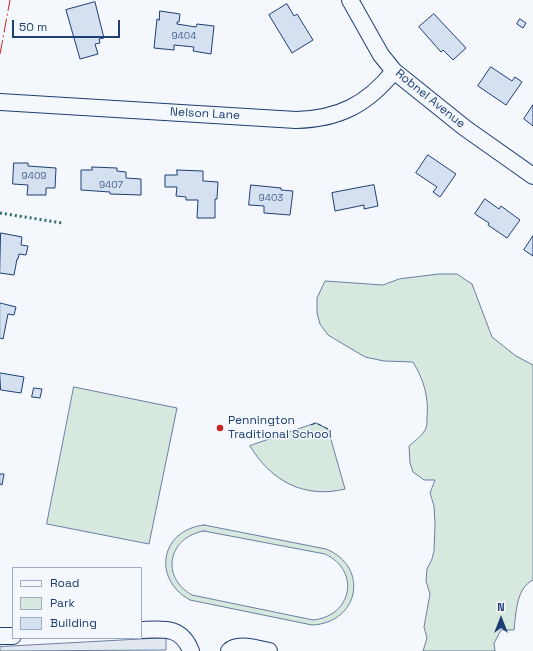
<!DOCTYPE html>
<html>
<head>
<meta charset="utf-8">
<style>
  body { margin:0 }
  #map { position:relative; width:533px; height:651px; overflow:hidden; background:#f4f7fb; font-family:"Space Grotesk",sans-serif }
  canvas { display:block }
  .legend { position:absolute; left:12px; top:567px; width:130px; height:72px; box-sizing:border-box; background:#f4f7fb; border:1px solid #9eadc5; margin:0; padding:5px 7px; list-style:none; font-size:12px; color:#1d3f73 }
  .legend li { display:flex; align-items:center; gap:8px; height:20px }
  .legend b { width:20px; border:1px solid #9eadc5 }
  .north { position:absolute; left:481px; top:599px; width:40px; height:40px; -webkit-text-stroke:3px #f4f7fb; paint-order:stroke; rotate:0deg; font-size:11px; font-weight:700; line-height:16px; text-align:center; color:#1d3f73 }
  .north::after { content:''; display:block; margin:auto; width:14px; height:18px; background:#1d3f73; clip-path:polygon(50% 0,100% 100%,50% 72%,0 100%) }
  .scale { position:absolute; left:12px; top:20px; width:108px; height:18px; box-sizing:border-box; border:2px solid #1d3f73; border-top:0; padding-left:5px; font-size:12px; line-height:14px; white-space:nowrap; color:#1d3f73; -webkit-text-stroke:3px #f4f7fb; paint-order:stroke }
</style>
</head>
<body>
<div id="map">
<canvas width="533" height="651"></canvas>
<ul class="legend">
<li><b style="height:5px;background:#f4f7fb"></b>Road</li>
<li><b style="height:11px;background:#d7e8df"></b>Park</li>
<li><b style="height:11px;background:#d5e0f0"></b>Building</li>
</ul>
<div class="north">N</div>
<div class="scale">50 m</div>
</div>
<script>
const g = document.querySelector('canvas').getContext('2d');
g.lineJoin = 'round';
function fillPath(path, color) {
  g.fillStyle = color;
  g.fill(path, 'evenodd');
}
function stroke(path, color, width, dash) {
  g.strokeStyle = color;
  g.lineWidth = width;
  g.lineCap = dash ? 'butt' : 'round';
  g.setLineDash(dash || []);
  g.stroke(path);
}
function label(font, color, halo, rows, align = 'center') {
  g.font = font + ' "Space Grotesk",sans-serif';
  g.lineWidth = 3;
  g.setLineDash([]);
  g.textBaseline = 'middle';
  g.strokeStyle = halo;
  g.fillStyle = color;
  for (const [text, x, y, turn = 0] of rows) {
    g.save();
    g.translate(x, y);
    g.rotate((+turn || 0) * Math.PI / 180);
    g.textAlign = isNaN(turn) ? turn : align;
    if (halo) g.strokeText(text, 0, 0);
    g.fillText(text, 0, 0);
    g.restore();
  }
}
const green = new Path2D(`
  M439,274H457L472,284L492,337L516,356L533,365V580C516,588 516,614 514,630H501L494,643L495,651H423L427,638L424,627L430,594L426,581L427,569L432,559L434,551L435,524L434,506L430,493L435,480H424L413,472L410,463L409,446C415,441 423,435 426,428C427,425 427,421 427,418C429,398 424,380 413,362L384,361L365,357L328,335L320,324L317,313V298L325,281L383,285L399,279Z
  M74,387L177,408L149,544L47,524Z
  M316,423L328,429L345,489C304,499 271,481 250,446Z
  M204,525L326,549C370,567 359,623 312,625L190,600C152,579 160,530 204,525ZM204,531L325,554C361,571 352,616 313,620L192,595C160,577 168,537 204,531Z`);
const parking = new Path2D(`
  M166,638V650L0,651V647Z`);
const building = new Path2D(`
  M95,2L104,38L99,39L100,43L95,44L98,54L80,59L66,10Z
  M287,4L294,16L297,14L313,40L292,53L269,15Z
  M160,11L180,14L179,22H177V24L196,27L197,24L214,26L211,54L193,51L194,47L174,45V50L154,48L157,19L159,20Z
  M434,14L466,48L453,60L443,50L441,52L419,27Z
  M520,19L526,23L523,28L517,24Z
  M491,67L512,81L515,77L522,82L506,105L478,86Z
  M533,105V126L524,119Z
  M428,155L456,174L440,197L433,192L437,187L416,173Z
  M14,163H28V166L56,168L55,188H46V195H27L28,185L13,184Z
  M92,167L117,168V171L126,172V178L141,179V195L110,194V192L81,190V170H92Z
  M177,170L203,171V181L218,182L217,199H215V218H197L198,200H186V197L176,196L177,187H165V175H177Z
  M251,185L281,188V190L293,191L290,215L264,213V206L249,205Z
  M374,185L378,206L364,209V205L335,211L332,193Z
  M485,199L499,209L501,206L520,220L507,238L488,225L489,223L475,214Z
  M1,233L22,237L21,245L28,246L26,255L19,254L18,259H17L14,275L0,273Z
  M533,236V256L524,250Z
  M0,303L16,307L14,315L8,314L3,339L0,338Z
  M0,373L24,377L21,393L1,390Z
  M34,388L42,389L40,398L32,397Z
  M0,474H4L2,485L0,484Z`);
const minor = new Path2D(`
  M350,0L381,55L394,71L465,128L533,176
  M0,102L296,120C338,119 367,105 394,71
  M141,630C164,629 181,626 191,651
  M0,636H13
  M229,651C238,642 257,649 269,651`);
const hedge = new Path2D(`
  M0,213L62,223`);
const fence = new Path2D(`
  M311,425L316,423L328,429L329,435`);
const power = new Path2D(`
  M0,54L10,0`);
const markers = [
  [220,428,4,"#c62828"]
];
const numberNames = [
  ["9404",184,36],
  ["9409",34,176],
  ["9407",111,185],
  ["9403",271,198]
];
const streetNames = [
  ["Robnel Avenue",430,99,39],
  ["Nelson Lane",205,114,3]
];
const poiNames = [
  ["Pennington",228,421],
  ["Traditional School",228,435]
];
fillPath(green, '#d7e8df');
stroke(green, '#687fa3', 1);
fillPath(parking, '#e3e8f0');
stroke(parking, '#687fa3', 1);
fillPath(building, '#d5e0f0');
stroke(building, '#1d3f73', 1);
stroke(minor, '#1d3f73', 18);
stroke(minor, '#f4f7fb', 16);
stroke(hedge, '#2c6c60', 3, [2, 3]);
stroke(fence, '#1d3f73', 1, [5, 2]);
stroke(power, '#c62828', 1, [14, 3, 2, 3]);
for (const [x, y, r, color] of markers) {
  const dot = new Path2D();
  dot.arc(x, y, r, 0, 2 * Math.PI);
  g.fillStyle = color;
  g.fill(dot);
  stroke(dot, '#f4f7fb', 1.5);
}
label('10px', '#4b6792', null, numberNames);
label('12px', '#1d3f73', '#f4f7fb', streetNames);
label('12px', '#1d3f73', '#f4f7fb', poiNames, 'left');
</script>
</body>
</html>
